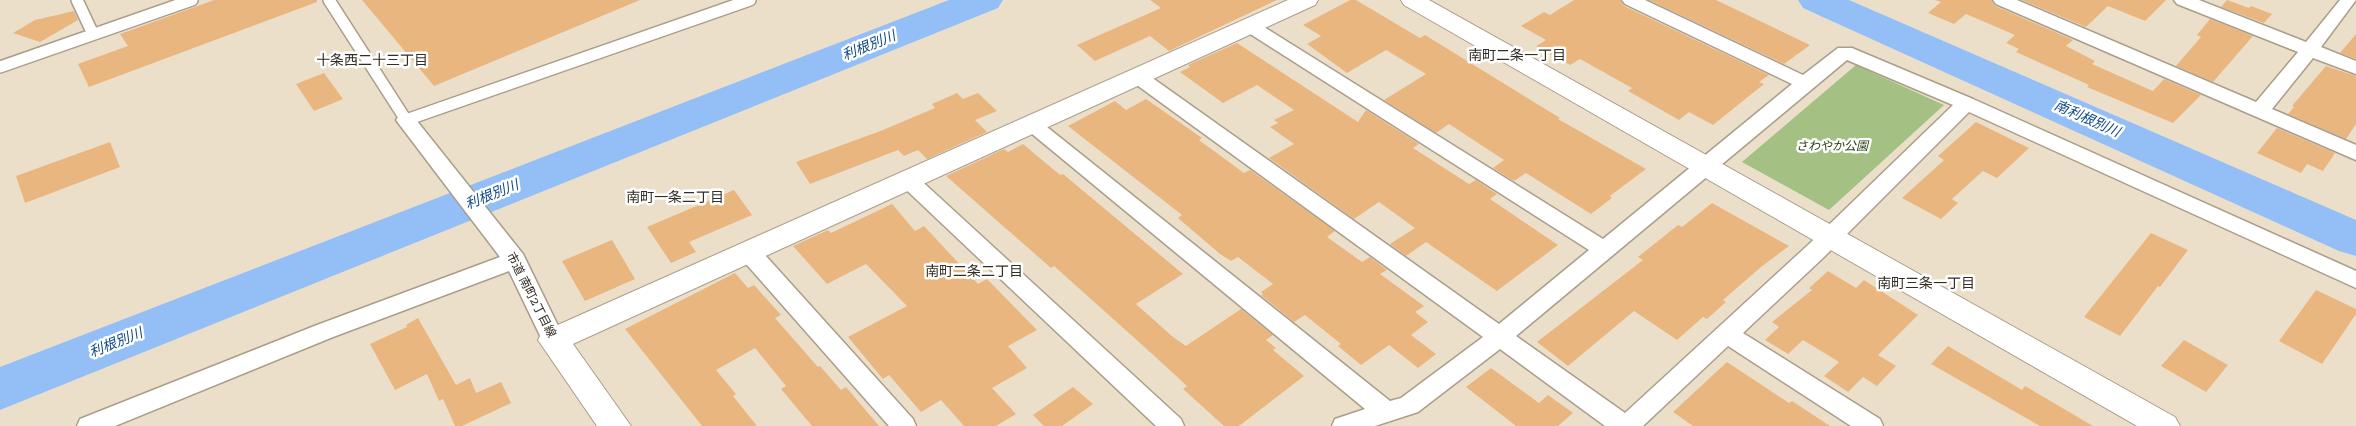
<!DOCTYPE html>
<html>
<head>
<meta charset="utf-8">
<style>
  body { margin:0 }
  canvas { display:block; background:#ecdfca }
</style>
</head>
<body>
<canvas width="2356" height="426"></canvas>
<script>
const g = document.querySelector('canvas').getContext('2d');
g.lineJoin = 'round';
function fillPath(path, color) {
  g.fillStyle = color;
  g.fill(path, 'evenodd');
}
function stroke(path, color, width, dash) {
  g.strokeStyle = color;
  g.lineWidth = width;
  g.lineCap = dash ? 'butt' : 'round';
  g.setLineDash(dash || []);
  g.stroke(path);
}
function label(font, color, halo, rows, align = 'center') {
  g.font = font + ' "Roboto Serif","Noto Sans JP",serif';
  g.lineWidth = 5;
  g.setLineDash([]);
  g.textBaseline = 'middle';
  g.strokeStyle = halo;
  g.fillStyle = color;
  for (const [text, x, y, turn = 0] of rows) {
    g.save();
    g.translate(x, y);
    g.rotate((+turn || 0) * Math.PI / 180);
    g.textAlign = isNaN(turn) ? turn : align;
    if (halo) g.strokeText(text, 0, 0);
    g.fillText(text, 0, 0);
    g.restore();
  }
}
const green = new Path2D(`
  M1856,65L1944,105L1829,210L1742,162Z`);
const river = new Path2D(`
  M949,0H1003L998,8L0,410V367Z
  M1798,0H1849L2356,220V256L2339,251L1803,8Z`);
const building = new Path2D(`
  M214,0H317V2L89,87L78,64L128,46L120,34Z
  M362,0H640L434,86Z
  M1150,0H1277L1169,51L1150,36L1095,61L1077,45L1161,8Z
  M1350,0H1356L1420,38L1425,35L1560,118L1558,119L1646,169L1610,196L1612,198L1591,214L1526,173L1514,181L1493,168L1504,160L1449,124L1436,133L1384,100L1426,74L1386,50L1347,73L1307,44L1321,36L1303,25Z
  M1574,0H1620L1624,6L1769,75L1759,82L1764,84L1713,125L1689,112L1679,120L1628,91L1632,88L1580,59L1570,65L1536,46L1546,40L1521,26L1544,12L1550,15Z
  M1649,0H1716L1810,45L1784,64Z
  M1935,0H1991L1995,6L2073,40L2066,46L2095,61L2092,64L2153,91L2164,79L2201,95L2173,123L2087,87L2089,85L2016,52L2019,49L2006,43L2015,35L1966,14L1954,24L1928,13L1941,2Z
  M2022,0H2166L2145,21L2108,6L2086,27Z
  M2227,0L2249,8L2251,6L2272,14L2264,23L2221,7Z
  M74,11L78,20L40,42L13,33L35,20Z
  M2210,19L2253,36L2213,82L2176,66L2201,37L2197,35Z
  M2356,34V59L2340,53Z
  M1237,43L1358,122L1366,110L1419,144L1413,148L1469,184L1476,180L1497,194L1490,199L1558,245L1497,291L1426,242L1406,256L1390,244L1415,228L1379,202L1354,219L1269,158L1294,144L1270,127L1278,123L1274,120L1294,110L1257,85L1223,103L1180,72L1190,67L1188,65Z
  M2326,66L2356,76V124L2346,139L2288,114L2294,107L2292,106Z
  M324,73L343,99L314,111L296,84Z
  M957,93L963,99L978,93L997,111L975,120L987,132L927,159L918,150L904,156L898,150L810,184L796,162L883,130L935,108L932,104Z
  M1146,99L1202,138L1199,140L1244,173L1250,170L1335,231L1327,237L1362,262L1370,257L1387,270L1380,274L1424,306L1415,312L1428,322L1411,335L1436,354L1418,368L1389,345L1361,365L1338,346L1341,344L1305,315L1294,322L1261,295L1263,294L1261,292L1273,284L1238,257L1231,261L1220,254L1178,218L1182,215L1068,126L1115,101L1126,110Z
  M1976,122L2029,148L1997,178L1983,171L1952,199L1958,203L1941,219L1902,198L1944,160L1938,156Z
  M2277,128L2335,153L2323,171L2307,164L2301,173L2257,153Z
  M110,142L120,167L25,203L16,176Z
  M1023,144L1060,175L1063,174L1183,274L1136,304L1173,337L1186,346L1241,309L1273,335L1266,340L1276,348L1273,350L1304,376L1239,426H1224L1183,389L1187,386L1150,352L1054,266L1051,268L946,176L1004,149L1008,152Z
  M734,190L752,215L689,242L696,252L671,263L647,227Z
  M1712,203L1789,246L1761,267L1723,300L1726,302L1707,319L1703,317L1677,340L1634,311L1568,366L1537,342L1643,260L1638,257L1678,225L1682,227Z
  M892,204L915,231L924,226L978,284L987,279L1037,330L1008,346L1027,368L992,388L1016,414L996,426H964L941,400L921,412L889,375L883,379L848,337L907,306L866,264L827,284L793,246L828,230L831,233Z
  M2151,233L2188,250L2160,287L2158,286L2120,336L2084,317Z
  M612,240L635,279L585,301L562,261Z
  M1828,271L1856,288L1864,280L1918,315L1878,355L1896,366L1877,386L1863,377L1848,392L1824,376L1839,362L1803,340L1788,354L1765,340L1779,327L1772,322L1812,290L1809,288Z
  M735,273L748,288L754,285L781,315L775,318L818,367L820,366L841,390L846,387L879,426H812L781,389L786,386L755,348L716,370L736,394L733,396L757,426H702L625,329Z
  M2316,290L2356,309V314L2322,364L2279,341Z
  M418,318L456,385L470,378L476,393L501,382L511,403L462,426H455L443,399L439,401L427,374L395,390L370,344L407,327L406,325Z
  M2184,340L2228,365L2206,392L2161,366Z
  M1948,346L2022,390L2025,386L2093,426H2040L1931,364Z
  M1727,362L1789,403L1792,401L1830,426H1693L1673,412Z
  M1491,368L1539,403L1548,395L1573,413L1558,426H1516L1466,387Z
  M1073,387L1093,404L1062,426H1044L1033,415Z`);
const service = new Path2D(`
  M77,0L93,34
  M329,0L406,120L750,0
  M0,67L192,0`);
const minor = new Path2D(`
  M1622,0H1645L1803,75L1838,48H1852L1973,99L2356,271V288L1969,112L1824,257L1743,333L1880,419L1883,426H1851L1728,346L1643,426H1605L1500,349L1418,412L1375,426H1332L1335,419L1365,409L1020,124L1023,119L1030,118L1037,119L1390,401L1401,398L1483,337L1130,80L1128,76L1130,72L1137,70L1144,72L1499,324L1589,250L1244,30L1241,26L1244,22H1256L1603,239L1792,84L1625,4ZM1847,60L1953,105L1808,245L1625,413L1516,336Z
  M1993,0H2017L2256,102L2298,52L2177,4L2174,0H2199L2306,42L2340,0H2356L2321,47L2356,61V74L2313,58L2272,109L2356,145V160L1996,4Z
  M406,114L413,116L523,254L565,340L561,346L553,349L545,346L509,271L333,337L115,426H77L80,419L317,325L500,257L399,124L396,120L399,116Z
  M907,172L914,174L1181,419L1184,426H1156L900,184L897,179L900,174Z
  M748,243L756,245L913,419L916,426H889L740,257L737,251L740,245Z`);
const tertiary = new Path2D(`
  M1288,0H1318L1315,5L573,344L631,426H597L538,340L542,332Z
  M1401,0H1429L2175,417L2180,426H2137L1404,5Z`);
const parkNames = [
  ["さわやか公園",1832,146]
];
const streetNames = [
  ["市道 南町2丁目線",531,295,63]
];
const waterNames = [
  ["利根別川",869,46,-22],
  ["南利根別川",2087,119,24],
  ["利根別川",492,195,-22],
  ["利根別川",116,343,-22]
];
const neighbourhoodNames = [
  ["南町二条一丁目",1517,56],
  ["十条西二十三丁目",372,61],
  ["南町一条二丁目",675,198],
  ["南町二条二丁目",974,272],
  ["南町三条一丁目",1926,284]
];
fillPath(green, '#a4c083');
fillPath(river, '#94bff6');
fillPath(building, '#e9b680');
stroke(service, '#aa9e8a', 14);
stroke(minor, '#aa9e8a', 3);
stroke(tertiary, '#aa9e8a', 2);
stroke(service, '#fff', 11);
fillPath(minor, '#fff');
fillPath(tertiary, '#fff');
label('italic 12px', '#2a3c0e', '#fff', parkNames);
label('12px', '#322d25', '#fff', streetNames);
label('italic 14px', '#0c4687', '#fff', waterNames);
label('14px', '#322d25', '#fff', neighbourhoodNames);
</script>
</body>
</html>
